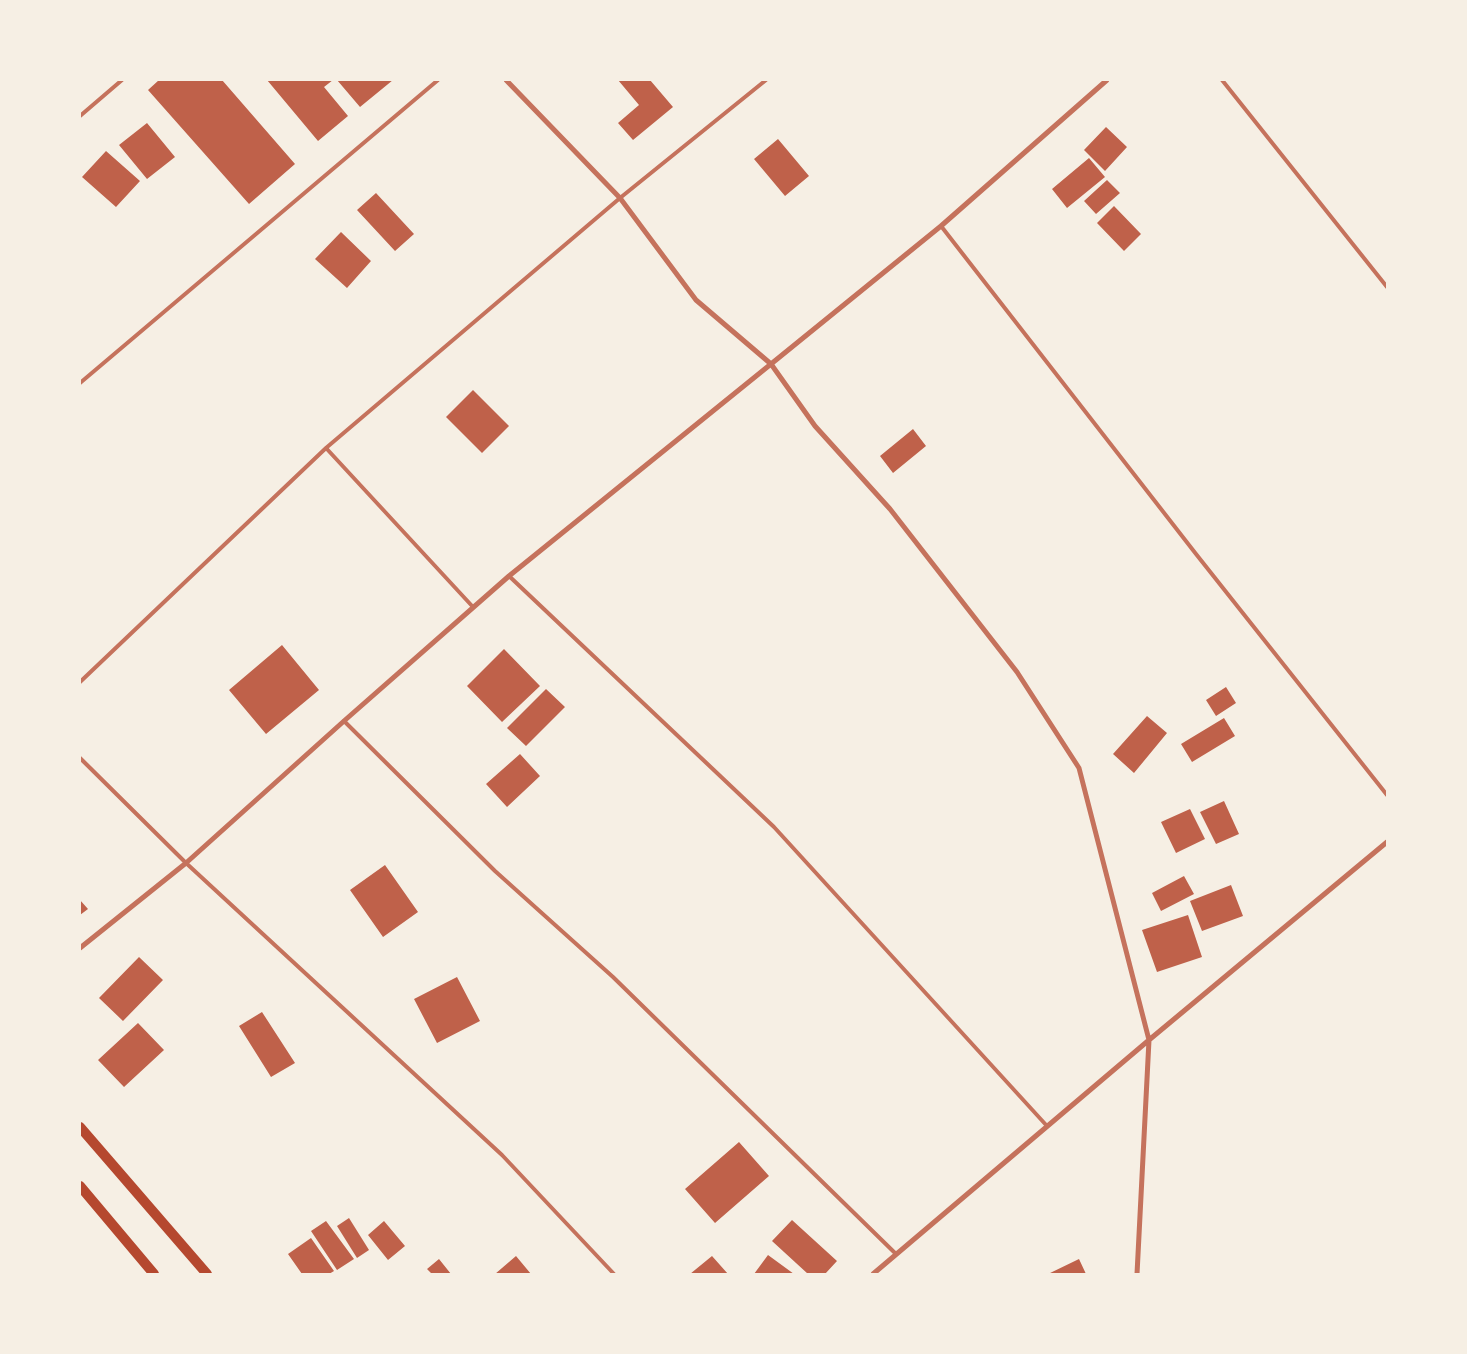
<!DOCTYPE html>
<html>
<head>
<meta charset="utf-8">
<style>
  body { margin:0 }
  #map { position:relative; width:1467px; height:1354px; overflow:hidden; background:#f6efe4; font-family:"Work Sans",sans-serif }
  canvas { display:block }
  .frame { position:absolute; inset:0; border:81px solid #f6efe4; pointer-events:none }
</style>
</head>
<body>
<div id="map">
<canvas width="1467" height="1354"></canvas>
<div class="frame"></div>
</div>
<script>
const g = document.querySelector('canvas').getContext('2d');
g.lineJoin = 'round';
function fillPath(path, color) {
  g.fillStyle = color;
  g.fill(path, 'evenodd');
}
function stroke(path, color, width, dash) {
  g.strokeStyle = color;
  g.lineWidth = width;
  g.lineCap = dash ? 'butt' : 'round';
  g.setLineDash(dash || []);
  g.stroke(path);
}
const building = new Path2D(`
  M159,80H222L295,164L249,204L148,90Z
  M267,80H333L324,87L348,116L318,141Z
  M337,80H393L360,107Z
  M618,80H650L673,107L633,140L618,123L639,105Z
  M147,123L175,157L147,179L119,145Z
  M1106,127L1127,147L1105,171L1084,150Z
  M778,139L809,176L785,196L754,159Z
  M106,151L140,181L116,207L82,177Z
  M1089,158L1105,177L1067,208L1052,189Z
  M1107,180L1120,193L1096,214L1084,201Z
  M376,193L414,234L395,251L357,210Z
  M1114,206L1141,234L1124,251L1097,223Z
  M341,232L371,261L347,288L315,259Z
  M473,390L509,426L482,453L446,417Z
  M913,429L926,446L893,473L880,456Z
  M282,645L319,690L266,734L229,690Z
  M504,649L540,686L502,722L467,686Z
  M1226,687L1236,703L1216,716L1206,700Z
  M546,689L565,707L526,746L507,728Z
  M1147,716L1167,733L1134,773L1113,754Z
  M1224,718L1235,736L1192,762L1181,744Z
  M520,754L540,776L507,807L486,784Z
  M1224,801L1239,834L1216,844L1200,812Z
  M1190,809L1205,839L1176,853L1161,822Z
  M385,865L418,912L383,937L350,890Z
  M1184,876L1194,894L1161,911L1152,893Z
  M1231,885L1243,916L1202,931L1190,901Z
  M80,900L88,909L80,915Z
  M1188,915L1202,957L1157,972L1142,930Z
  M139,957L163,980L123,1021L99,998Z
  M457,977L480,1021L437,1043L414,999Z
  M262,1012L295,1063L271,1077L239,1026Z
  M138,1023L164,1050L124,1087L98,1060Z
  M739,1142L769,1176L715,1223L685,1189Z
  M349,1218L369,1250L357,1258L337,1226Z
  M792,1220L837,1261L825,1274H808L772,1241Z
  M326,1221L354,1259L337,1270L311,1231Z
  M384,1221L405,1246L388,1260L368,1235Z
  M311,1238L334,1271L329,1274H302L288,1254Z
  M768,1255L794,1274H754Z
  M516,1256L531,1274H495Z
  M712,1256L728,1274H690Z
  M439,1259L451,1274H432L427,1269Z
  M1079,1259L1086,1274H1048Z`);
const service = new Path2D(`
  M1222,80L1387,287
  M80,116L122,80
  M941,226L1196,554L1387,795
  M80,383L438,80
  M326,448L473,607
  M509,576L774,827L1047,1126
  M80,682L326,448L620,198L766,80
  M344,721L495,871L613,977L896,1254
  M80,758L186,863L502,1155L614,1274`);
const minor = new Path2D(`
  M1107,80L941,226L771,364L815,426L890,509L1017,672L1079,768L1149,1040L1137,1274
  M80,948L186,863L344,721L509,576L771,364L696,300L620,198L506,80
  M873,1274L1149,1040L1387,842`);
const secondary = new Path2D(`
  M80,1127L207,1274
  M80,1186L154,1274`);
fillPath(building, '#bf614a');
stroke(service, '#c5725c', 4);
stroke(minor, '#c5725c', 5);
stroke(secondary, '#b5482f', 10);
</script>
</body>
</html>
